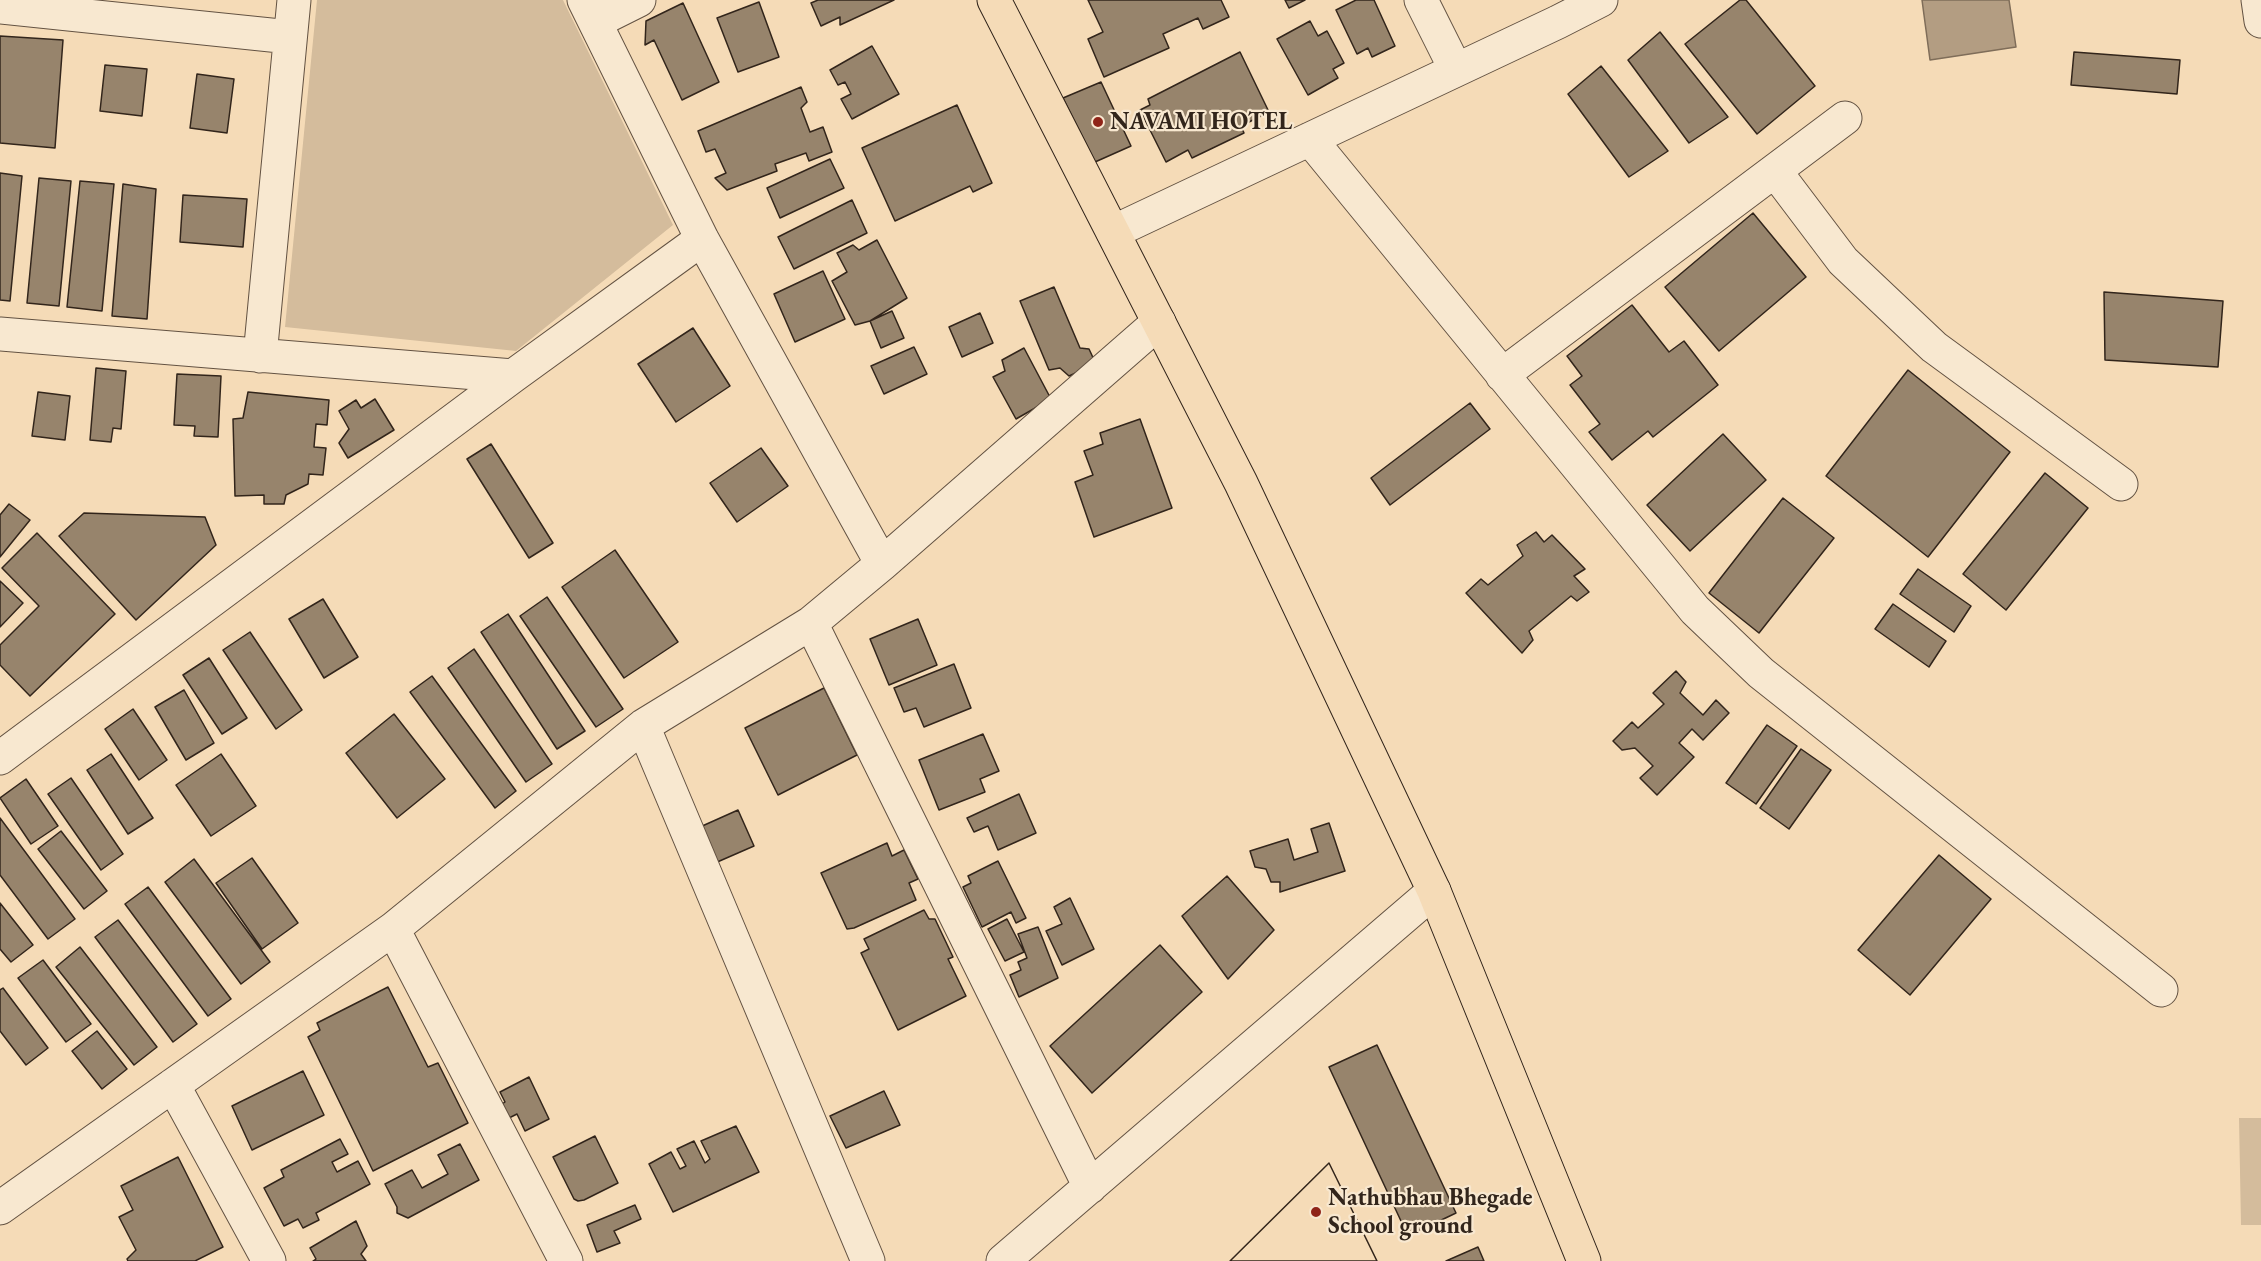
<!DOCTYPE html>
<html>
<head>
<meta charset="utf-8">
<style>
  body { margin:0 }
  canvas { display:block; background:#f5dbb7 }
</style>
</head>
<body>
<canvas width="2261" height="1261"></canvas>
<script>
const g = document.querySelector('canvas').getContext('2d');
g.lineJoin = 'round';
function fillPath(path, color) {
  g.fillStyle = color;
  g.fill(path, 'evenodd');
}
function stroke(path, color, width, dash) {
  g.strokeStyle = color;
  g.lineWidth = width;
  g.lineCap = dash ? 'butt' : 'round';
  g.setLineDash(dash || []);
  g.stroke(path);
}
function label(font, color, halo, rows, align = 'center') {
  g.font = font + ' "EB Garamond",serif';
  g.lineWidth = 4.5;
  g.setLineDash([]);
  g.textBaseline = 'middle';
  g.strokeStyle = halo;
  g.fillStyle = color;
  for (const [text, x, y, turn = 0] of rows) {
    g.save();
    g.translate(x, y);
    g.rotate((+turn || 0) * Math.PI / 180);
    g.textAlign = isNaN(turn) ? turn : align;
    if (halo) g.strokeText(text, 0, 0);
    g.fillText(text, 0, 0);
    g.restore();
  }
}
const green = new Path2D(`
  M317,0H563L673,225L516,351L285,327Z
  M2239,1118H2261V1225H2241Z`);
const water = new Path2D(`
  M1922,0H2009L2016,47L1930,60Z`);
const building = new Path2D(`
  M818,0H894L840,25V17L821,26L811,3Z
  M1088,0H1221L1229,17L1203,29L1198,18L1163,34L1169,48L1104,77L1088,39L1103,32Z
  M1285,0H1305L1289,8Z
  M1356,0H1374L1395,46L1372,57L1368,48L1357,54L1336,10Z
  M1740,0H1746L1815,86L1757,134L1685,44Z
  M759,2L779,57L738,72L717,18Z
  M683,3L719,82L682,100L654,40L645,45L646,21Z
  M1310,21L1318,36L1327,31L1344,63L1333,69L1338,78L1308,95L1277,39Z
  M1660,32L1728,117L1689,143L1628,60Z
  M0,36L63,40L55,148L0,143Z
  M872,46L899,94L852,119L841,99L851,94L845,82L838,85L830,70Z
  M1240,52L1269,112L1241,126L1244,133L1192,158L1188,150L1166,162L1140,110L1150,105L1148,99Z
  M2074,52L2180,60L2177,94L2071,85Z
  M105,65L147,69L142,116L100,111Z
  M1601,66L1668,151L1629,177L1568,94Z
  M197,74L234,79L227,133L190,128Z
  M1101,82L1131,146L1095,162L1063,98Z
  M801,87L807,102L801,108L810,132L823,127L832,152L809,161L806,153L775,164L777,171L727,190L715,178L726,173L715,149L706,152L698,131Z
  M957,105L992,183L973,192L970,186L895,221L862,148Z
  M830,159L844,188L780,218L767,188Z
  M0,173L22,176L10,301L0,300Z
  M39,178L71,181L59,306L27,303Z
  M80,181L114,184L102,311L67,307Z
  M123,184L156,189L147,319L112,316Z
  M183,195L247,199L243,247L180,242Z
  M852,200L867,233L794,269L778,237Z
  M1753,213L1806,277L1719,351L1665,287Z
  M877,240L907,298L870,321L855,325L832,281L847,272L837,253L853,245L859,250Z
  M823,271L845,319L795,342L774,294Z
  M1054,287L1080,348L1089,349L1096,364L1069,376L1060,368L1049,370L1020,301Z
  M2104,292L2223,301L2218,367L2105,360Z
  M1632,305L1669,352L1684,341L1718,385L1653,437L1648,431L1612,460L1589,432L1600,424L1570,385L1582,376L1567,356Z
  M892,311L904,338L881,348L870,321Z
  M980,313L993,343L962,357L949,327Z
  M693,328L730,386L676,422L638,364Z
  M914,347L927,374L884,394L871,366Z
  M1024,348L1051,399L1016,419L993,377L1005,371L1002,360Z
  M96,368L126,371L121,429L113,428L111,442L90,440Z
  M1908,370L2010,452L1928,557L1826,476Z
  M177,374L221,376L218,437L194,436L195,426L174,425Z
  M38,392L70,396L65,440L32,436Z
  M248,392L329,400L327,425L316,424L314,447L326,448L323,475L309,474L308,484L286,495L284,504H264V495L235,496L233,419L243,418Z
  M375,399L394,430L348,458L339,443L349,429L339,411L356,400L361,408Z
  M1470,403L1490,429L1390,505L1371,478Z
  M1140,419L1172,508L1094,537L1075,482L1093,475L1084,451L1103,444L1100,433Z
  M1723,434L1766,480L1690,551L1647,505Z
  M491,444L553,543L529,558L467,459Z
  M761,448L788,486L737,522L710,483Z
  M2045,473L2088,508L2006,610L1963,574Z
  M1783,498L1834,538L1759,633L1709,593Z
  M9,504L30,520L0,557V515Z
  M84,513L205,517L216,545L136,620L59,536Z
  M1536,532L1544,542L1552,535L1585,569L1574,576L1589,592L1577,601L1571,596L1529,631L1533,640L1522,653L1466,593L1481,579L1488,585L1523,556L1517,545Z
  M37,533L115,614L30,696L0,665V645L39,606L2,568Z
  M615,550L678,642L624,678L562,587Z
  M1918,569L1971,606L1954,632L1900,594Z
  M0,581L23,603L0,627Z
  M547,597L623,709L596,727L520,616Z
  M323,599L358,657L324,678L289,619Z
  M1893,604L1946,641L1929,667L1875,629Z
  M508,614L585,731L557,749L481,632Z
  M918,619L937,665L889,685L870,639Z
  M250,632L302,710L276,729L223,650Z
  M474,649L552,764L526,782L448,668Z
  M209,658L247,718L222,734L183,675Z
  M954,664L971,708L924,727L916,708L904,712L894,688Z
  M1676,671L1686,682L1680,693L1703,715L1716,700L1729,713L1703,740L1692,729L1679,743L1694,757L1657,795L1640,778L1653,766L1635,748L1622,750L1613,741L1632,722L1638,728L1664,704L1653,693Z
  M432,676L516,791L495,808L410,692Z
  M824,688L857,755L778,795L745,728Z
  M184,690L214,743L186,760L155,707Z
  M133,709L167,760L139,780L105,729Z
  M394,714L445,779L397,818L346,753Z
  M1767,725L1797,746L1756,804L1726,783Z
  M983,734L999,771L980,779L985,792L939,810L919,760Z
  M1801,749L1831,770L1789,829L1760,808Z
  M111,754L153,818L128,834L87,770Z
  M221,754L256,806L211,836L176,785Z
  M71,778L123,854L101,870L48,794Z
  M26,779L58,826L31,844L0,798Z
  M1019,794L1036,833L998,850L988,826L974,832L967,818Z
  M738,810L754,846L715,863L700,827Z
  M0,818L75,919L48,939L0,875Z
  M1329,823L1345,871L1280,892V882H1271L1266,869L1255,867L1250,851L1288,839L1294,860L1318,852L1311,829Z
  M61,831L107,891L84,909L38,849Z
  M887,843L892,856L904,850L918,879L909,883L916,900L854,928L847,929L821,873Z
  M1939,855L1991,899L1910,995L1858,950Z
  M252,858L298,923L262,949L216,883Z
  M194,859L270,962L241,984L165,882Z
  M998,861L1026,918L1016,923L1011,912L982,927L963,887L971,883L968,876Z
  M1227,876L1274,930L1228,979L1182,916Z
  M148,887L231,999L208,1016L125,904Z
  M1070,898L1094,949L1062,965L1046,931L1062,924L1054,907Z
  M0,903L33,945L11,962L0,949Z
  M924,910L929,919H935L953,957L948,959L966,996L898,1030L861,953L869,949L864,939Z
  M1007,919L1024,952L1005,961L988,929Z
  M118,920L197,1024L173,1042L95,937Z
  M1038,927L1058,978L1019,997L1010,975L1021,970L1018,962L1027,958L1018,934Z
  M1160,945L1202,992L1092,1093L1050,1046Z
  M80,947L157,1047L134,1065L56,967Z
  M43,960L91,1024L66,1042L18,978Z
  M388,987L428,1067L438,1063L468,1123L373,1171L308,1037L320,1030L317,1023Z
  M3,988L48,1048L26,1065L0,1031V990Z
  M97,1031L127,1069L102,1089L72,1051Z
  M1377,1045L1456,1213L1408,1236L1329,1067Z
  M303,1071L324,1115L252,1150L232,1106Z
  M529,1077L549,1119L525,1131L517,1114L505,1120L499,1106L505,1102L500,1092Z
  M884,1091L900,1125L846,1148L830,1116Z
  M736,1126L759,1172L673,1212L649,1164L671,1152L680,1169L686,1166L677,1149L694,1141L705,1163L710,1159L701,1141Z
  M595,1136L618,1183L584,1200L578,1201L574,1199L553,1157Z
  M340,1139L348,1154L332,1162L337,1172L358,1161L370,1184L316,1213L319,1220L303,1228L298,1219L284,1226L264,1188L284,1177L281,1170Z
  M460,1144L479,1180L408,1218L397,1213V1207L385,1184L412,1170L422,1188L448,1174L438,1155Z
  M178,1157L223,1247L195,1261H128L127,1259L136,1250L119,1217L133,1210L121,1186Z
  M1329,1163L1377,1261H1230Z
  M1329,1163L1377,1261H1230Z
  M635,1205L641,1219L614,1231L620,1243L597,1252L587,1225Z
  M356,1221L367,1246L361,1254L366,1261H313L316,1259L310,1248Z
  M1478,1247L1484,1261H1446Z`);
const minor = new Path2D(`
  M584,0L702,239L882,564
  M1421,0L1456,70
  M2258,0L2261,21
  M0,7L290,37
  M595,22L639,0
  M1310,139L1695,610L1761,673L2161,990
  M1775,171L1843,261L1934,347L2121,484
  M1113,232L1558,22L1601,0
  M0,334L513,376
  M260,356L294,0
  M1502,375L1845,118
  M811,623L1090,1187
  M643,726L868,1261
  M0,758L513,376L702,239
  M393,929L566,1261
  M173,1085L269,1261
  M0,1208L393,929L643,726L811,623L882,564L1159,322
  M1003,1261L1434,891`);
const major = new Path2D(`
  M994,0L1241,483L1434,891L1584,1261`);
const markers = [
  [1098,122,6,"#8f2418"],
  [1316,1212,6,"#8f2418"]
];
const poiNames = [
  ["NAVAMI HOTEL",1110,122],
  ["Nathubhau Bhegade",1328,1198],
  ["School ground",1328,1226]
];
fillPath(green, '#d4bc9c');
fillPath(water, '#b39d82');
stroke(water, '#7f6d59', 1.5);
fillPath(building, '#97846c');
stroke(building, '#32251b', 1.5);
stroke(minor, '#635242', 35);
stroke(major, '#32251b', 35);
stroke(minor, '#f8e8d0', 33);
stroke(major, '#f5dbb7', 33);
for (const [x, y, r, color] of markers) {
  const dot = new Path2D();
  dot.arc(x, y, r, 0, 2 * Math.PI);
  g.fillStyle = color;
  g.fill(dot);
  stroke(dot, '#f8e8d0', 2);
}
label('bold 24px', '#32251b', '#f8e8d0', poiNames, 'left');
</script>
</body>
</html>
